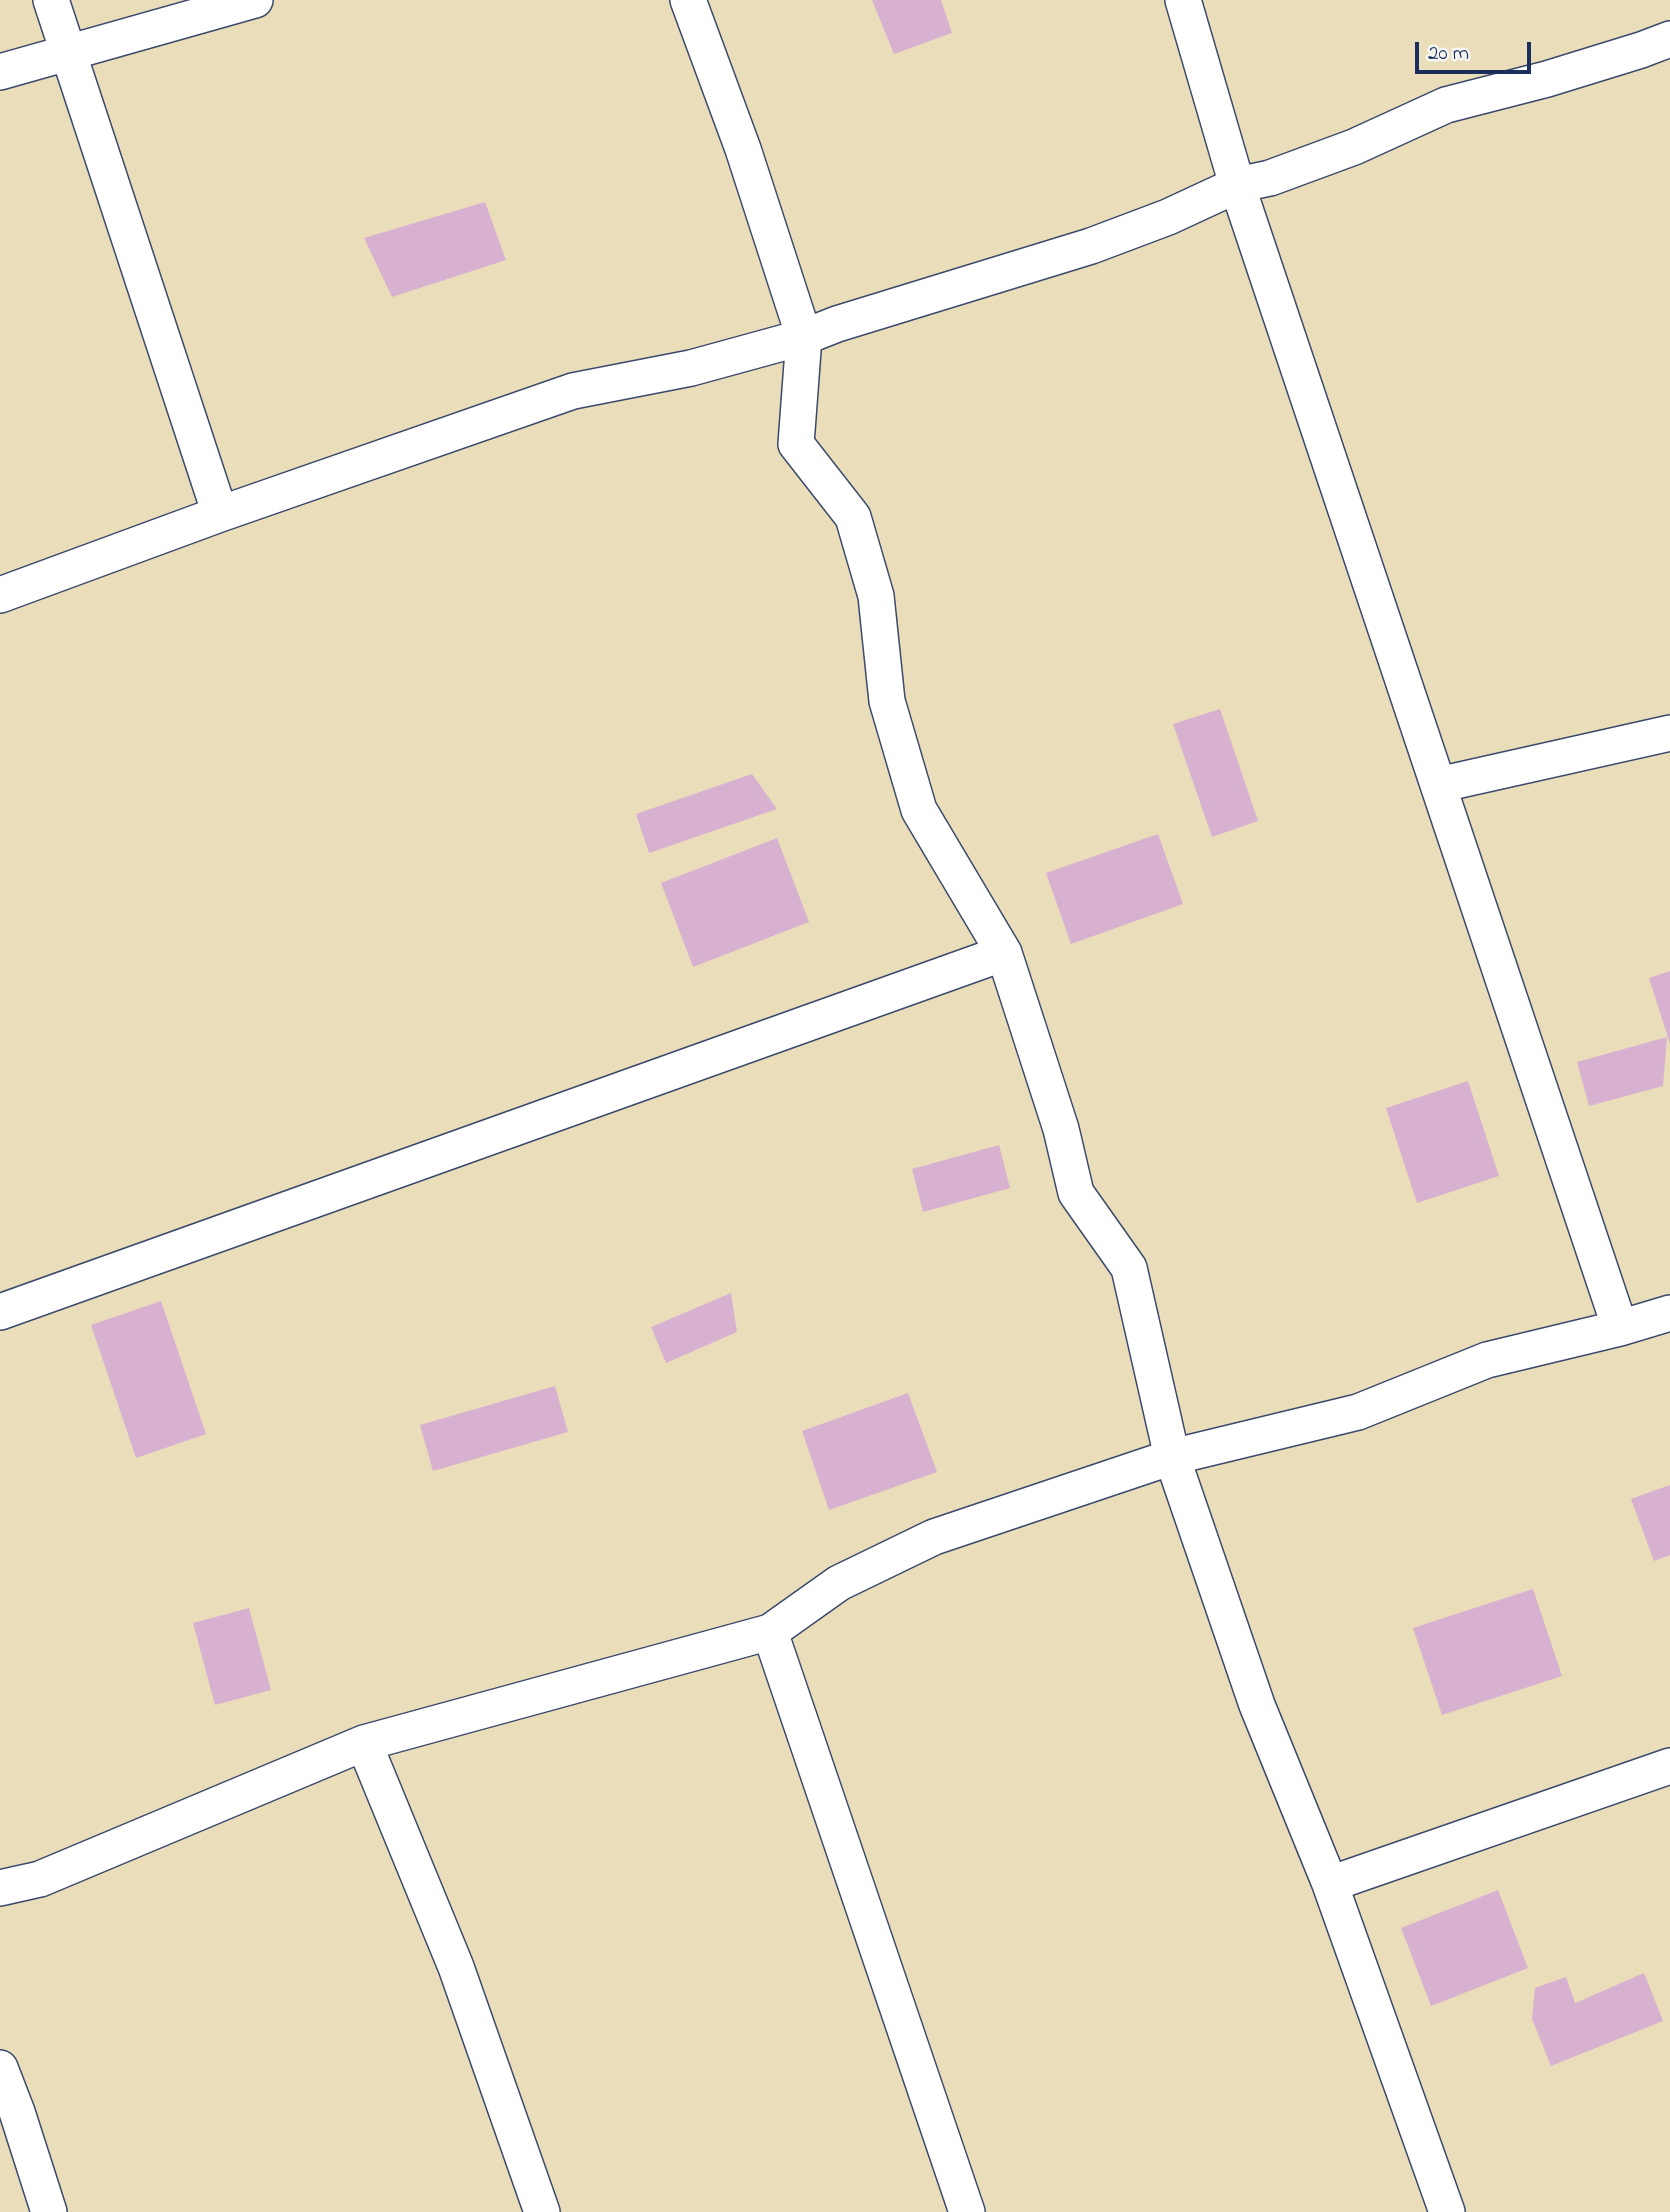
<!DOCTYPE html>
<html>
<head>
<meta charset="utf-8">
<style>
  body { margin:0 }
  #map { position:relative; width:1670px; height:2212px; overflow:hidden; background:#eadeba; font-family:"Indie Flower",sans-serif }
  canvas { display:block }
  .scale { position:absolute; left:1415px; top:42px; width:116px; height:32px; box-sizing:border-box; border:4px solid #1b2f5e; border-top:0; padding-left:9px; font-size:21px; line-height:24px; white-space:nowrap; color:#1b2f5e; -webkit-text-stroke:5px #f6f6f2; paint-order:stroke }
</style>
</head>
<body>
<div id="map">
<canvas width="1670" height="2212"></canvas>
<div class="scale">20 m</div>
</div>
<script>
const g = document.querySelector('canvas').getContext('2d');
g.lineJoin = 'round';
function fillPath(path, color) {
  g.fillStyle = color;
  g.fill(path, 'evenodd');
}
function stroke(path, color, width, dash) {
  g.strokeStyle = color;
  g.lineWidth = width;
  g.lineCap = dash ? 'butt' : 'round';
  g.setLineDash(dash || []);
  g.stroke(path);
}
const building = new Path2D(`
  M872,0H941L952,33L894,54Z
  M485,202L506,260L392,297L364,238Z
  M1220,709L1258,821L1212,837L1173,724Z
  M752,774L777,809L649,853L636,814Z
  M1158,834L1183,904L1071,944L1046,873Z
  M777,838L809,922L693,967L661,883Z
  M1670,971V1044L1649,978Z
  M1667,1037L1663,1086L1589,1106L1577,1062Z
  M1468,1081L1499,1176L1417,1203L1386,1108Z
  M999,1145L1010,1188L923,1212L912,1169Z
  M731,1293L737,1332L666,1363L651,1327Z
  M161,1301L206,1434L136,1458L91,1325Z
  M555,1386L568,1432L433,1471L420,1425Z
  M908,1393L937,1472L829,1510L802,1431Z
  M1670,1485V1555L1654,1561L1631,1499Z
  M1533,1589L1562,1676L1442,1715L1413,1628Z
  M249,1608L271,1690L215,1705L193,1623Z
  M1498,1890L1528,1968L1431,2006L1401,1928Z
  M1644,1973L1663,2021L1551,2066L1532,2019L1535,1988L1566,1977L1575,2003Z`);
const minor = new Path2D(`
  M51,0L220,514
  M688,0L743,149L804,337L796,444L853,517L876,596L887,701L919,810L1004,953L1061,1129L1076,1193L1129,1268L1172,1457L1257,1705L1330,1884L1447,2212
  M1183,0L1237,185L1620,1328
  M0,72L255,0
  M0,595L220,514L573,391L691,368L804,337L837,324L1091,246L1168,217L1237,185L1270,178L1354,147L1446,105L1547,79L1641,50L1670,39
  M1438,785L1670,733
  M0,1312L1004,953
  M770,1632L967,2212
  M364,1743L456,1967L542,2212
  M1330,1884L1670,1766
  M0,1888L40,1879L364,1743L770,1632L839,1583L934,1537L1172,1457L1358,1412L1487,1360L1620,1328L1670,1313
  M0,2068L17,2112L49,2212`);
fillPath(building, '#d8b0d0');
stroke(minor, '#3a496c', 38);
stroke(minor, '#fff', 35);
</script>
</body>
</html>
